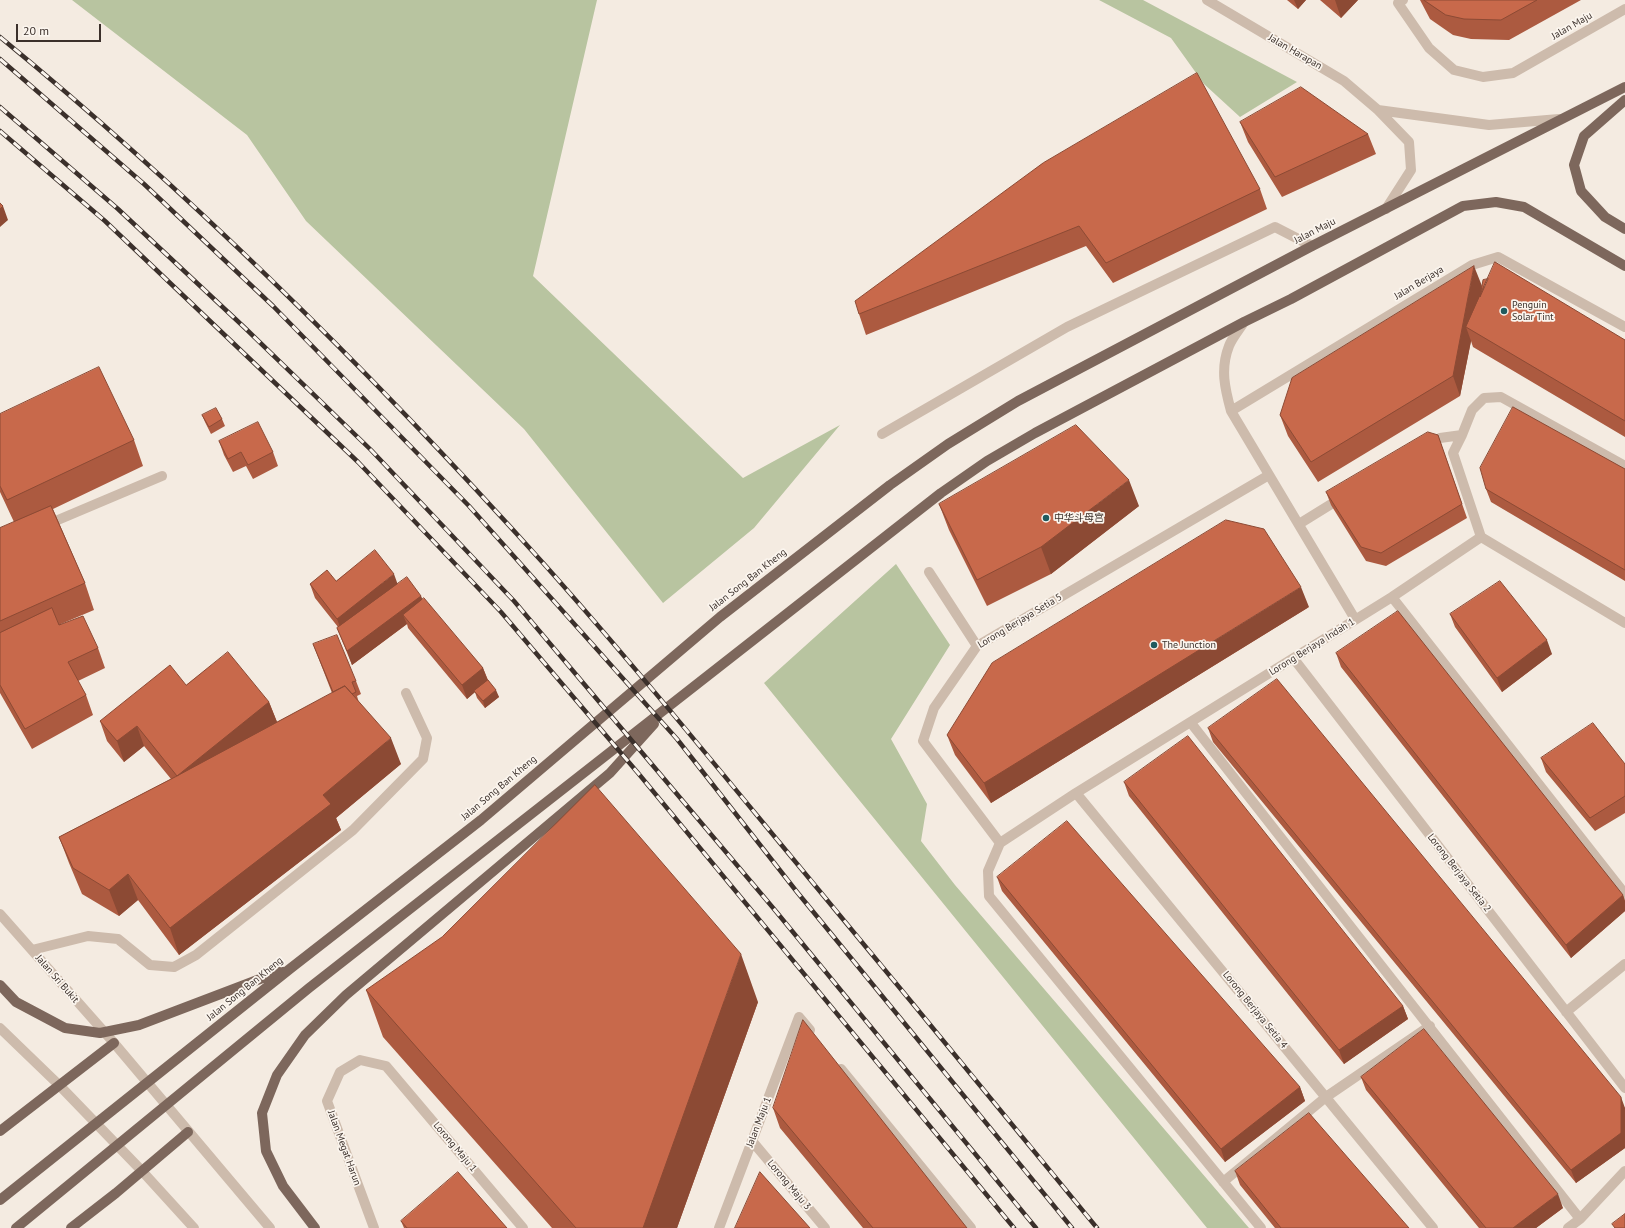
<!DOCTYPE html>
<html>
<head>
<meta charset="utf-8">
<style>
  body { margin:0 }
  #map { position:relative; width:1625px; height:1228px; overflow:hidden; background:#f4ebe1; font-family:"PT Sans",sans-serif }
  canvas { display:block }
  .scale { position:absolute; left:16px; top:24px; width:85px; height:18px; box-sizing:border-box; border:2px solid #3b302b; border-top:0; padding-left:5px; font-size:12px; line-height:14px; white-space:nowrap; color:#3b302b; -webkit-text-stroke:3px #fbf5ee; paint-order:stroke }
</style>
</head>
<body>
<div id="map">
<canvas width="1625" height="1228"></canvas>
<div class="scale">20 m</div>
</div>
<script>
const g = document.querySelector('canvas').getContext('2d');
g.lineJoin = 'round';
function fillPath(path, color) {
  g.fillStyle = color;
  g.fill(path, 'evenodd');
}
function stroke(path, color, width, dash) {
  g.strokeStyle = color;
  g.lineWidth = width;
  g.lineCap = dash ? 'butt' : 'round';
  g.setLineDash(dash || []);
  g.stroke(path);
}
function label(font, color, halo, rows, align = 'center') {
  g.font = font + ' "PT Sans","Noto Sans SC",sans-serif';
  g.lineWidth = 3.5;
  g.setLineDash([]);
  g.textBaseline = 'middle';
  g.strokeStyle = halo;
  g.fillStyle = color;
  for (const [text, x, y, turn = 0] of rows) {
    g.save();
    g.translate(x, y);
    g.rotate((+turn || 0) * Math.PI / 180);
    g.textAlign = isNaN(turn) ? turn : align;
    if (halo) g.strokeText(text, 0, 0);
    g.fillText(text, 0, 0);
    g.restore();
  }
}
const green = new Path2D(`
  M72,0H597L533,276L743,478L840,425L754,528L663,603L524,429L306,221L247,135Z
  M1099,0H1143L1297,82L1240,117L1204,84L1171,38Z
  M896,564L950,645L891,739L927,804L921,841L955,885L1249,1228H1207L764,683Z`);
const minor = new Path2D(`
  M1207,0L1344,81L1378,110L1409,142L1411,170L1386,209
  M1403,0L1398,3L1429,48L1454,70L1483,77L1513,73L1625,9
  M1378,110L1489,125L1559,119
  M1244,322C1239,330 1232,338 1229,346C1220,369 1225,389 1231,411L1355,619
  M1231,411L1472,265L1498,257L1625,327
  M882,434L1067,327L1275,227L1312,246
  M1462,435L1453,453L1481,537
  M1428,445L1440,438L1462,435L1472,410L1484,398L1501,397L1625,466
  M1299,524L1341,498
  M46,525L162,476
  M1481,537L1625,623
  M929,572L977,646
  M1392,597L1625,894
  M1294,659L1625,1088
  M1191,723L1580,1219
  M1076,793L1433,1228
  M1000,843L923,741L934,708L977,646L1269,475
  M1000,843L1076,793L1392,597L1481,537
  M1000,843L988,871L989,896L1261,1228
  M0,914L114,1043L270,1228
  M32,950L88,936L118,939L150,965L174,967L196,955L353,830L423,759L427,738L406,693
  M1566,1012L1625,964
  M799,1017L810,1030
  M0,1028L59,1085L142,1171L194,1228
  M841,1069L971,1228
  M752,1141L825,1228
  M1223,1182L1326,1097L1430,1026
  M374,1228L327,1101L340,1072L360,1060L386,1066L523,1228
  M719,1228L799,1017
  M1568,1228L1580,1219L1625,1171`);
const major = new Path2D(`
  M1625,100L1584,136L1574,165L1581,191L1605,217L1625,229
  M0,985L16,1002L65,1028L100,1033L139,1025L281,971
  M0,1131L114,1043
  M0,1200L291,968L481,820L720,617L890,485L948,444L1018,401L1312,246L1625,87
  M16,1228L309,988L941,493L987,461L1035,433L1244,322L1291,299L1463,206L1496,202L1524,207L1625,266
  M71,1228L116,1193L188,1132
  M315,1228L283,1186L266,1151L262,1113L277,1075L305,1035L346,995L610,773L654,724`);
const rail = new Path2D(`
  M0,37C195,197 375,376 544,564C618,647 689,733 760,819C873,955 985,1091 1097,1228
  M0,59L144,184L273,306L469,506L677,739L797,892L1072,1228
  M0,107L118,209L245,328L371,450L514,601L774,909L1036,1228
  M0,131L105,221L358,462L501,612L638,773L1014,1228`);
const wall = new Path2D(`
  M1287,0H1306L1298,9Z
  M1320,0H1358L1341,18Z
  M1420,0H1581L1509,40L1471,39L1453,35L1430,19Z
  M1240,122L1368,134L1376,154L1282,197L1248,142Z
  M1043,163L1260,189L1267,209L1113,283L1086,246L866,335L859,314Z
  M1482,286L1625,340V437L1473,347L1471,341L1460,396L1318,482L1288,436L1280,415Z
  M0,414L134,440L143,466L53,509L85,583L94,610L61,624L98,648L105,668L78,681L86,695L93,715L32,749L0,693V528L14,522L0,492Z
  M202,415L222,419L225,426L211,434L205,422Z
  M1438,435L1467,518L1386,566L1366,561L1331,505L1326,492Z
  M219,441L273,452L278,466L253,479L246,466L233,472L224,455Z
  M1625,469V581L1491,502L1486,489Z
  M939,504L1139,506L1051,574L987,606L949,530Z
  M336,581L397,584L421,596L422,599L483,668L488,680L499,697L485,708L477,698L475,692L467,699L408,628L407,624L352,665L337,628L338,627L315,598L310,584Z
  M1309,607L991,803L955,755L947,735Z
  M1450,614L1552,654L1502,692L1455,627Z
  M313,644L356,681L361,694L357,696L359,703L401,764L336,818L341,830L179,955L138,900L119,916L82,894L69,863L59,837L171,779L144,746L124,762L107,741L100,721L186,685L269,702L277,722L275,723L332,693Z
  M1336,653L1623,895L1625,901V911L1571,958L1341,667Z
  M1208,728L1625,1108V1148L1576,1183L1213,742Z
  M1541,758L1625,764V813L1595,831L1546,772Z
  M1124,782L1403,1006L1408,1019L1344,1064L1129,796Z
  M997,877L1300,1087L1305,1101L1225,1162L1002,891Z
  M366,990L758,1002L677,1228H552L383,1037Z
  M1361,1077L1563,1208L1536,1228H1479L1366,1090Z
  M773,1108L967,1228H863L780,1128Z
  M1235,1171L1409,1228H1275L1240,1185Z
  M401,1221L507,1228H404Z`);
const shadedWall = new Path2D(`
  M1294,0H1306L1298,9Z
  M1335,0H1358L1341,18Z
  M3,206L8,220L0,227V209Z
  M1474,266L1482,286L1473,331L1466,327L1471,341L1460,396L1453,376Z
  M1129,480L1139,506L1051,574L1041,547Z
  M394,574L399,588L342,632L337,619Z
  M1301,587L1309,607L991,803L984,783Z
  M421,596L426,610L403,615L407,624L352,665L347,651Z
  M1547,640L1552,654L1502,692L1497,678Z
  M483,668L488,681L474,691L475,692L467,699L462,685Z
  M496,690L499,697L485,708L483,701Z
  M269,702L277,722L185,796L177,776Z
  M137,726L144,746L124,762L117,741Z
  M391,738L401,764L336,818L341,830L179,955L170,928L323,795Z
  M128,874L138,900L119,916L109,890Z
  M1623,895L1625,901V911L1571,958L1566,945Z
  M741,954L758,1002L677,1228H643Z
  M1403,1006L1408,1019L1344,1064L1339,1050Z
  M1300,1087L1305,1101L1225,1162L1221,1149Z
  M1621,1097L1625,1108V1148L1576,1183L1571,1170Z
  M1558,1194L1563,1208L1536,1228H1513Z`);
const building = new Path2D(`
  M1424,0H1537L1501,20L1464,19L1446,15Z
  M1197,73L1260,189L1106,263L1079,226L859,314L855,301L1043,163Z
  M1301,87L1368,134L1275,177L1240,122Z
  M0,203L3,206L0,209Z
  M1495,262L1625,340V421L1466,327Z
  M1474,266L1453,376L1311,462L1280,415L1292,378Z
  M1488,279L1480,297L1483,280Z
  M99,367L134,440L7,500L0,486V414Z
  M1513,407L1625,469V570L1486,489L1480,468Z
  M216,408L222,419L209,427L202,415Z
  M258,422L273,452L248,465L241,452L228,459L219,441Z
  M1076,425L1129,480L1041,547L977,580L939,504Z
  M1428,432L1438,435L1462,504L1381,553L1361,547L1326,492Z
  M51,506L85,583L0,621V528Z
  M1226,520L1264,529L1301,587L984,783L947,735L992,663Z
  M375,550L394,574L337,619L310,584L327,570L336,581Z
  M407,577L421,596L347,651L337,628Z
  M1500,581L1547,640L1497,678L1450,614Z
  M424,598L483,668L462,685L403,615Z
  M52,608L59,625L83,616L98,648L68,662L86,695L25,729L0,685V633Z
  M1398,611L1623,895L1566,945L1336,653Z
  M337,635L356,681L352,682L356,692L352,694L345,686L333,692L313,644Z
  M228,652L269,702L177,776L137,726L117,741L100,721L170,665L186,685Z
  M1277,679L1621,1097V1133L1571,1170L1208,728Z
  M488,680L496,690L483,701L474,691Z
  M345,686L391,738L323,795L331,804L170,928L128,874L109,890L73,868L59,837L175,777Z
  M1593,723L1625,764V796L1590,818L1541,758Z
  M1188,736L1403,1006L1339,1050L1124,782Z
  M595,785L741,954L643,1228H576L366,990L442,937Z
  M1067,821L1300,1087L1221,1149L997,877Z
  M803,1020L967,1228H873L773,1108Z
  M1424,1029L1558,1194L1513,1228H1486L1361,1077Z
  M1309,1113L1409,1228H1281L1235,1171Z
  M458,1172L507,1228H407L401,1221Z
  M760,1172L810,1228H735Z
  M1625,1214V1228H1615L1612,1224Z`);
const markers = [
  [1504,311,4,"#1f5a5e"],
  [1046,518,4,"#1f5a5e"],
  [1154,645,4,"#1f5a5e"]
];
const streetNames = [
  ["Jalan Maju",1572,26,-30],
  ["Jalan Harapan",1295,52,30],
  ["Jalan Maju",1315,231,-27],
  ["Jalan Berjaya",1419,283,-31],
  ["Jalan Song Ban Kheng",748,580,-38],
  ["Lorong Berjaya Setia 5",1020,621,-31],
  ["Lorong Berjaya Indah 1",1312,647,-32],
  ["Jalan Song Ban Kheng",499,788,-40],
  ["Lorong Berjaya Setia 2",1459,873,52],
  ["Jalan Sri Bukit",57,979,49],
  ["Jalan Song Ban Kheng",245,989,-39],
  ["Lorong Berjaya Setia 4",1255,1010,51],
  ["Jalan Maju 1",759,1122,-69],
  ["Lorong Maju 1",455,1147,50],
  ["Jalan Megat Harun",344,1148,70],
  ["Lorong Maju 3",789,1185,50]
];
const poiNames = [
  ["Penguin",1512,305],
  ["Solar Tint",1512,317],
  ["中华斗母宫",1054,518],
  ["The Junction",1162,645]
];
fillPath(green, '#b8c4a0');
stroke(minor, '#cdbbac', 10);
stroke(major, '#7d675c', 10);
stroke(rail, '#3b302b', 4.5);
stroke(rail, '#fbf5ee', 3, [9]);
fillPath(wall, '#ac5a40');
fillPath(shadedWall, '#8c4a34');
fillPath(building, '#c8694b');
stroke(building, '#8c4a34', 1);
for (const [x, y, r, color] of markers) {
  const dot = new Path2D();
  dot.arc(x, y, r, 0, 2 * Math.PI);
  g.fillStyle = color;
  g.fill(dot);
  stroke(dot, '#fbf5ee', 1.5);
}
label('10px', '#3b302b', '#fbf5ee', streetNames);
label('10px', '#3b302b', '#fbf5ee', poiNames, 'left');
</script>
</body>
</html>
